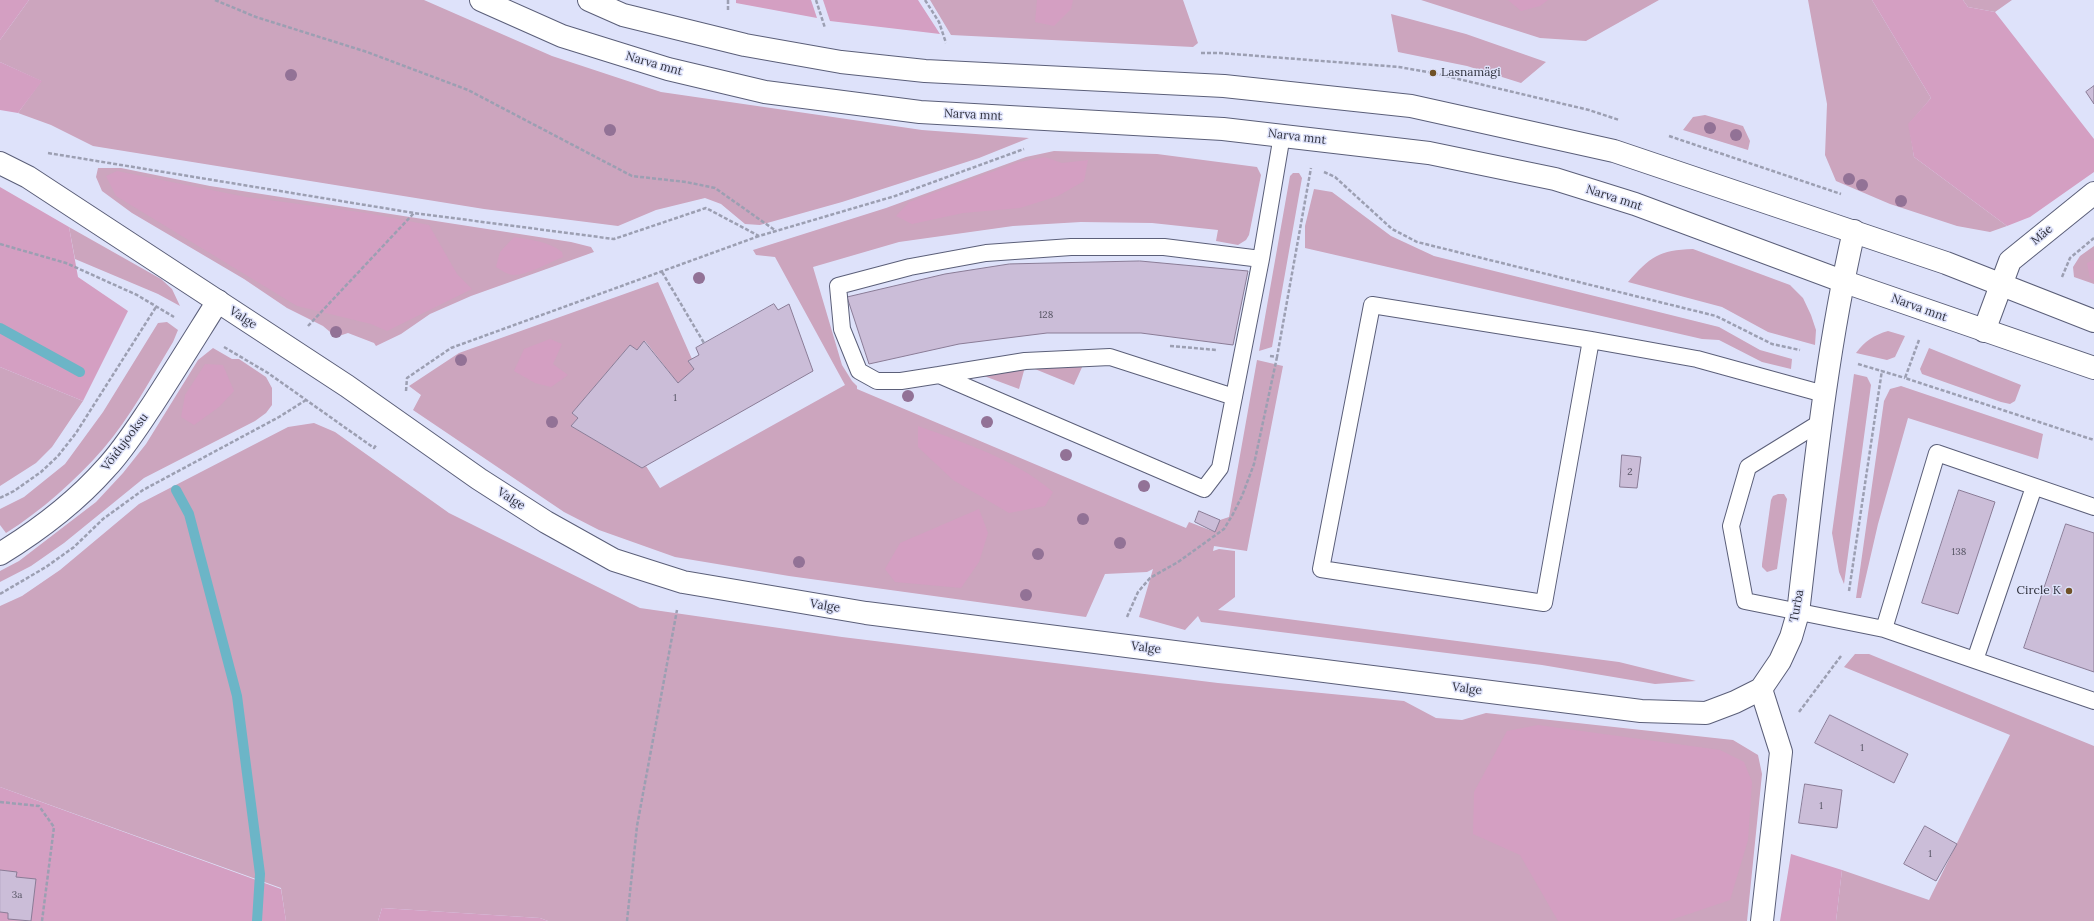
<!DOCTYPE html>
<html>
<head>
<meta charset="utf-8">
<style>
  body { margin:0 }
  canvas { display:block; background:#dee2fa }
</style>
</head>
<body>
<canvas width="2094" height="921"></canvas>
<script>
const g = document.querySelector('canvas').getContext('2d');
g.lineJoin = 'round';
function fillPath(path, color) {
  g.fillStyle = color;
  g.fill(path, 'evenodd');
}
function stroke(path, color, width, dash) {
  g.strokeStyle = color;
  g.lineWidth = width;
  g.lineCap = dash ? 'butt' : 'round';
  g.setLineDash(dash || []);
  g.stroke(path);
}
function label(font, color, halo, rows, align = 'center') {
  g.font = font + ' Lora,serif';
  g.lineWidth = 3;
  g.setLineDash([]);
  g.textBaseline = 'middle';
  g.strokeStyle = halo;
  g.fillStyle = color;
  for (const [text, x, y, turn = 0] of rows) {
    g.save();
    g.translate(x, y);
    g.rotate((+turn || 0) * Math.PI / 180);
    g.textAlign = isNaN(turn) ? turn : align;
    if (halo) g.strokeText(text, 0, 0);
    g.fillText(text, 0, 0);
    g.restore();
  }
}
const green = new Path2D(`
  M29,0H424L552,56L661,92L922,130L1029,138L979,158L842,202L760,225L745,224L721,204L705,198L656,210L618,226L484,209L93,146L51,125L18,113L41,81L0,62V40Z
  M930,0H1183L1198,43L1193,47L951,35Z
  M1421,0H1659L1586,41L1540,38Z
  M1808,0H1872L1931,98L1909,124L1914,157L2007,226L1990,232L1957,226L1890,204L1836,181L1825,155L1827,104Z
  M1963,0H2012L1995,12L1968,7Z
  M1391,14L1466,34L1546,62L1521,83L1467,66L1398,52Z
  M1705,115L1743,126L1750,141L1748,150L1683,130L1693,117Z
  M1054,151L1157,154L1257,167L1261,175L1249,235L1246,240L1238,245L1216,241L1218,230L1152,223L1081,222L1013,226L899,242L813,267L842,365L852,381L857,386V389L1186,528L1189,522L1215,532L1220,520L1229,517L1257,360L1283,366L1247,551L1214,546L1213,551L1219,549L1235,551V597L1218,610L1619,662L1696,681L1655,684L1542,665L1201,622L1198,616L1185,630L1139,617L1153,569L1147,572L1105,574L1086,617L789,576L675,557L599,530L564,512L413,410L421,395L409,386L459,353L658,282L692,359L688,361L694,369L678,383L645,341L637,350L630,345L572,413L578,418L571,426L642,468L646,466L660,488L845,385L775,257L756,255L753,250L886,208L1026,157Z
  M98,168H121L210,186L571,242L591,247L594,252L471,296L430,314L401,334L376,346L374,343L348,333L336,337L323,326L287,308L244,279L132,213L102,191L96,177Z
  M1293,173H1299L1302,178L1272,347L1259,351L1290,176Z
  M1314,189L1332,192L1391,236L1434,256L1719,327L1760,350L1792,359L1791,369L1762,362L1719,340L1702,339L1305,248V226Z
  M69,227L161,279L172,289L180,306L158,294L75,259Z
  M2094,246V284L2074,277L2073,267L2080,256Z
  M1693,249L1790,285L1803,298L1811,315L1816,330L1815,345L1768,332L1722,307L1628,282C1650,257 1659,250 1693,249Z
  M167,322L178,330L173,342C151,378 130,418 103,449C75,481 41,511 6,533L0,525V509L24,497L65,464L103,412L158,323Z
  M1888,331L1905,336L1895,357L1887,360L1856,353C1865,341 1874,335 1888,331Z
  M213,348L232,359H239L266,377L272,388V405L266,413L255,421L144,478L64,543L31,566L0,582V571L19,561L96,502L123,473L146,444L198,360Z
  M1929,348L2021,385L2015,401L2010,404L2001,402L1922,374L1920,369Z
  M1083,365L1074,385L1030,367Z
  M0,367L83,401L52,447L36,463L0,486Z
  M1025,367L1019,389L976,373Z
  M1854,374L1867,377L1871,385L1844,584L1839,572L1832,533Z
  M1901,386L2043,434L2038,459L1908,418L1878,524L1861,598H1856L1884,401L1890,389Z
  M314,423L335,432L449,513L640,608L842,637L1218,683L1404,701L1436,718L1462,720L1486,713L1733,740L1758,755L1762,774L1747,921H548L540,918L382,908L378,921H286L281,888L0,787V606L22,596L60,570L139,504L288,427Z
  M1778,494H1784L1787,499L1777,569L1767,572L1762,567V564L1771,500L1773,496Z
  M1855,654H1869L2094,746V921H1836L1842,870L1929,900L2010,735L1844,667Z`);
const forest = new Path2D(`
  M0,0H29L0,40Z
  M736,0H811L817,18L736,3Z
  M823,0H918L940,34L830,21Z
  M1037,0H1073L1071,9L1054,26L1035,22Z
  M1508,0H1548L1540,6L1521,11Z
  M1872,0H1963L1968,7L1995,12L2094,139V172L2030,217L2007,226L1914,157L1908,124L1931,98Z
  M0,62L42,81L18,113L0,110Z
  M1045,157L1062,163L1088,160L1084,181L1058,196L1020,208L963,213L912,224L896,216L909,202L1019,162Z
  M117,171L246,197L367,213L429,225L457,274L472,289L387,331L371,324L297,306L116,196L106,176Z
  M0,187L69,227L78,277L128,311L83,401L0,367Z
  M514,237C531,240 548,241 562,252L563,257C550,262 528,275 514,275C508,275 501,270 496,267L500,252Z
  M2094,260V280L2090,278L2087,263Z
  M550,339L562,344L553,364L568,375L551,387L535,383L514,371L524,349Z
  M205,364L223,365L234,391L219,407L194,425L181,417L185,395Z
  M918,426C964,443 1015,459 1053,492L1045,506L1009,513L953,480L918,447Z
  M979,509L988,533L979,562L961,588L895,582L885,569L900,543Z
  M1538,725L1720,750L1744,762L1752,782L1748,840L1730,900L1668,921H1558L1520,855L1473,834L1474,792L1507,731Z
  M0,787L281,889L286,921H0Z
  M1791,854L1842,870L1836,921H1780Z
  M382,908L540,918L548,921H378Z`);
const stream = new Path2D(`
  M0,328L80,372
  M176,490L189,514L237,696L260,874L257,921`);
const building = new Path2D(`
  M2094,86V104L2086,92Z
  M1140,261L1248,271L1233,345L1141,333H1047L959,344L869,364L847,297L945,274L1009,264Z
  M774,304L778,310L789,304L813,371L642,468L571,426L578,418L572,413L630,345L637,350L644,341L678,383L694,369L688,361L699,355L696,348Z
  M1622,455L1641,457L1637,488L1620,487Z
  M1959,490L1995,502L1958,614L1922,603Z
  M1199,511L1220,520L1215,532L1195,522Z
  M2066,524L2094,533V672L2024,648Z
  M1830,715L1908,754L1894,783L1815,743Z
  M1805,784L1842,790L1837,828L1799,823Z
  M1925,826L1957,844L1936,881L1904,864Z
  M0,870L17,872L16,877L36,879L31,921L8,919V913L0,912Z`);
const path = new Path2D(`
  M215,0L256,17L367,52L468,90L632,176L686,182L715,188L776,231
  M816,0L825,28
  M925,0L939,22L946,43
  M728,10V0
  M1201,53H1220L1399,67L1433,73L1589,110L1619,120
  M1669,136L1841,194
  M48,153L414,213L614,239L706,208L759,236L895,196L1024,149
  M1324,172L1335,177L1392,229L1417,242L1716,316L1772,344L1800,350
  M0,244L66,263L137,295L174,317
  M662,272L704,343
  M2062,277L2070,258L2094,238
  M308,326L414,213
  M1919,340L1905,378L2094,440
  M1170,346L1217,350
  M224,347L268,373L374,448L377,444
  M1270,356L1277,357L1311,168
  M1858,364L1905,378
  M406,391L407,378L451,348L759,236
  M0,498L14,491L41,472L58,456L76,433L156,307
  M1849,591L1882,370
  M0,594L46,567L74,547L103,519L143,490L279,417L306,400
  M1127,617L1138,592L1150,578L1178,562L1224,529L1233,514L1242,496L1254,464L1277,357
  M1799,712L1841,656
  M0,802L39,806L54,827L42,921
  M627,921L637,826L677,610`);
const service = new Path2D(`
  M1591,340L1544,603L1321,569L1372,305L1591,340L1697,359L1824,394
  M939,375L901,381H877L859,371L842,329L838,286L910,267L986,253L1071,247H1164L1261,259L1282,135
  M1234,397L1110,357L1025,361L939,375L1204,489L1220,468L1261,259
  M1821,422L1748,467L1731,526L1745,601L1884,629L1937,453L2094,507
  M1884,629L2094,701
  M1975,660L2034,487`);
const minor = new Path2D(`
  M1984,331L2010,261L2094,193
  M0,554C39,530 76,502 106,468C124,449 138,426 153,404C175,370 196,336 218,301
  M1761,689L1781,752L1762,921`);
const tertiary = new Path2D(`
  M0,163L28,177L347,386L479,479L546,522L614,560L683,582L866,613L1641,711L1706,713L1735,702L1761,689L1780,661L1791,637L1798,613C1813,486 1825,357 1854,231`);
const primary = new Path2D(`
  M481,0L562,36L668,69L765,92L920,112L1223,129L1429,153L1555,179L1635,204L1842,281L2094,368
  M589,0L623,15L745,45L841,62L925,71L1224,86L1411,106L1614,151L1946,263L2094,321`);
const trees = [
  [291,75],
  [1710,128],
  [610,130],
  [1736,135],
  [1849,179],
  [1862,185],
  [1901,201],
  [699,278],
  [336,332],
  [461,360],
  [908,396],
  [552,422],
  [987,422],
  [1066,455],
  [1144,486],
  [1083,519],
  [1120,543],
  [1038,554],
  [799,562],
  [1026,595]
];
const markers = [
  [1433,73,4,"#705126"],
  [2069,591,4,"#705126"]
];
const numberNames = [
  ["128",1046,315],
  ["1",675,398],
  ["2",1630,472],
  ["138",1959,552],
  ["1",1862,748],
  ["1",1821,806],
  ["1",1930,854],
  ["3a",17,895]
];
const streetNames = [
  ["Narva mnt",654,64,16],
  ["Narva mnt",973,115,3],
  ["Narva mnt",1297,137,7],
  ["Narva mnt",1614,198,18],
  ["Mäe",2042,235,-40],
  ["Narva mnt",1919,308,20],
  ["Valge",243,318,33],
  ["Võidujooksu",125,442,-53],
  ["Valge",511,499,32],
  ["Valge",825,606,9],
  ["Turba",1797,606,-80],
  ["Valge",1146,648,7],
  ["Valge",1467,689,7]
];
const poiNames = [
  ["Lasnamägi",1441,73],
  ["Circle K",2061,591,"right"]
];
fillPath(green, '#cca5be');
fillPath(forest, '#d49fc2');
stroke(stream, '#6cb5c7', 10);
fillPath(building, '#cbbdd8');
stroke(building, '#8a7c96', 1);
stroke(service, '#5b5f79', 18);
stroke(minor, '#5b5f79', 24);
stroke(tertiary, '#5b5f79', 24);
stroke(primary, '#5b5f79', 24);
stroke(path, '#9c9fb2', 2.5, [4, 2]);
stroke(service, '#fff', 16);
stroke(minor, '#fff', 22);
stroke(tertiary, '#fff', 22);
stroke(primary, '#fff', 22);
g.fillStyle = '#927296';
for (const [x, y] of trees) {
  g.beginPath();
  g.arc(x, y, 6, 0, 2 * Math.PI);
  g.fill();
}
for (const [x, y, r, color] of markers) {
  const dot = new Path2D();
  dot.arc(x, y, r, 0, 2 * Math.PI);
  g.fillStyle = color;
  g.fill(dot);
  stroke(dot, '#dee2fa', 1.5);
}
label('10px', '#575564', null, numberNames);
label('12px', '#30323e', '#dee2fa', streetNames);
label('12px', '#30323e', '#dee2fa', poiNames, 'left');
</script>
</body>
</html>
